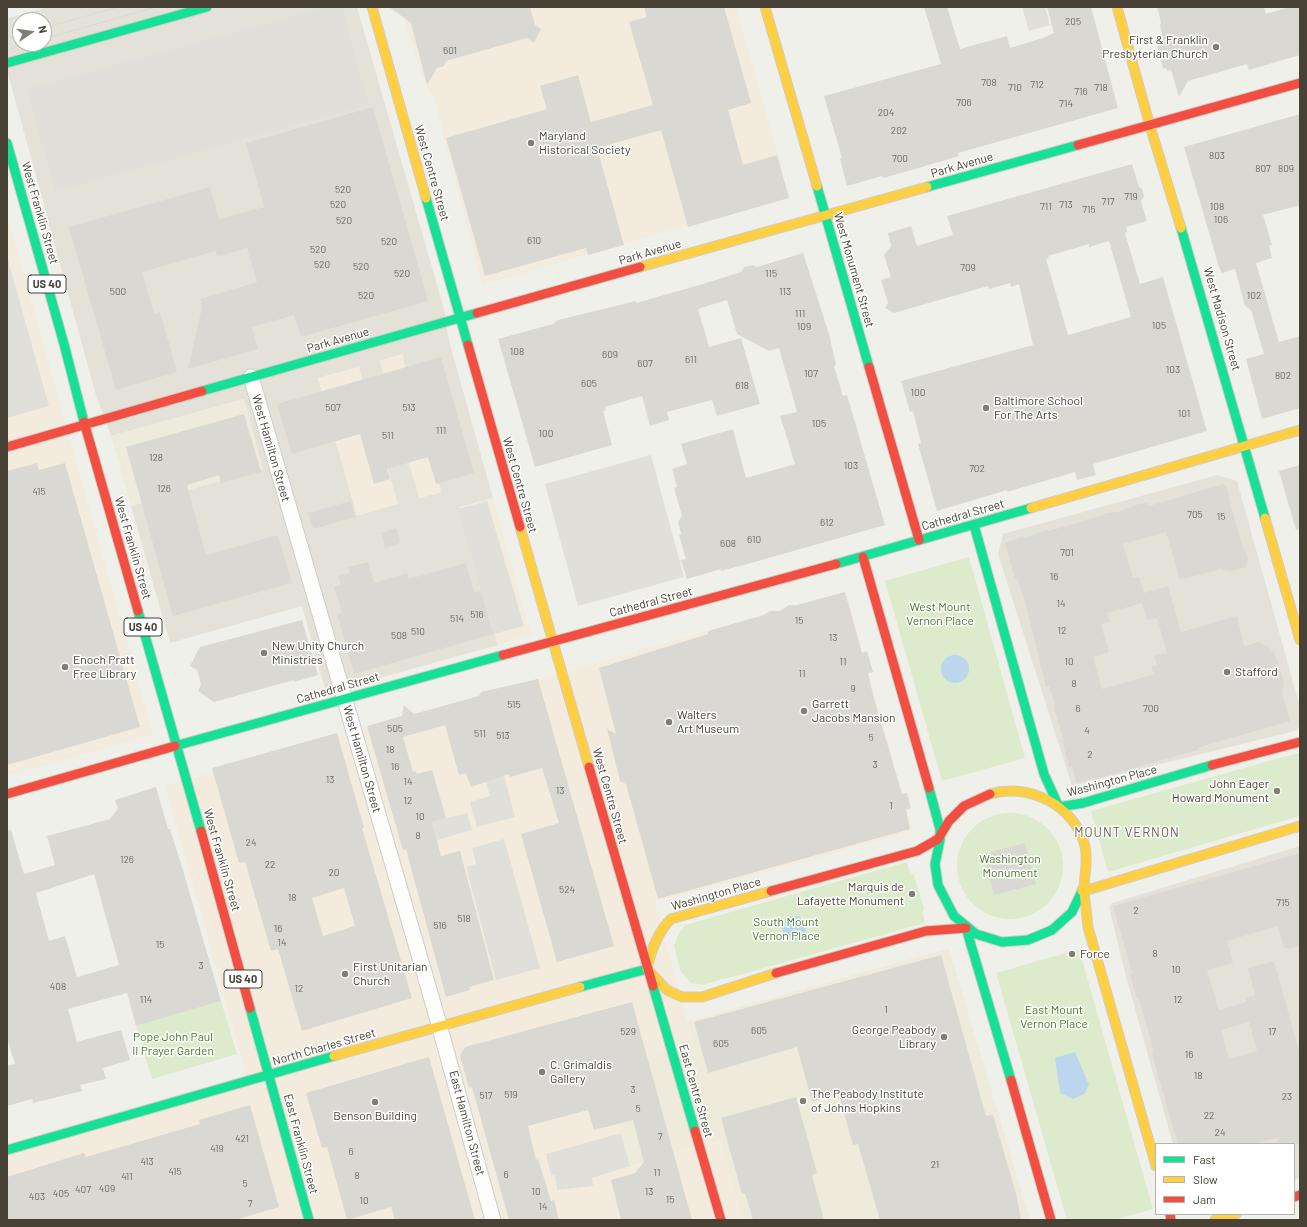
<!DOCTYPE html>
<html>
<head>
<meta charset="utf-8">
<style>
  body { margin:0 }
  #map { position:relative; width:1307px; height:1227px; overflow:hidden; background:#f0f0eb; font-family:Barlow,sans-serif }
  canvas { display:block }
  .frame { position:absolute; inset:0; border:8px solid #474136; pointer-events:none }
  .legend { position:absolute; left:1155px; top:1143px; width:140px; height:72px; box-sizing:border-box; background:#fff; border:1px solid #b5b3af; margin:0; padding:5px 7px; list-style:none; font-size:12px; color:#474136 }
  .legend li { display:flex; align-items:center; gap:8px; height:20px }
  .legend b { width:20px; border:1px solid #b5b3af }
  .north { position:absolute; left:12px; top:12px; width:40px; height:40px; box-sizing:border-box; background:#fff; border:1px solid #b5b3af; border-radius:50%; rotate:77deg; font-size:11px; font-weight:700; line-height:16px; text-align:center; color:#474136 }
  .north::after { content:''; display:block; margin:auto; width:14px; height:18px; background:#827e75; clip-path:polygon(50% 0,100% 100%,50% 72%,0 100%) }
</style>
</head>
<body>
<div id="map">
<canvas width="1307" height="1227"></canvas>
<div class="frame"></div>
<ul class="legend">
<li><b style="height:5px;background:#16e098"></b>Fast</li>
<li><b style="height:5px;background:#ffcf43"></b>Slow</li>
<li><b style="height:5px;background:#f24e42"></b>Jam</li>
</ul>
<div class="north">N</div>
</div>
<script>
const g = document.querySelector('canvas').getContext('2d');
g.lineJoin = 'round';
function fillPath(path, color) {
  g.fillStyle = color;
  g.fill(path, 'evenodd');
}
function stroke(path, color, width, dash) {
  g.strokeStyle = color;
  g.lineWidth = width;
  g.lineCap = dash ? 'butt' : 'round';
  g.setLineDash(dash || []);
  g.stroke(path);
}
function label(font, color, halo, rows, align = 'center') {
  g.font = font + ' Barlow,sans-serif';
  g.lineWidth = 3;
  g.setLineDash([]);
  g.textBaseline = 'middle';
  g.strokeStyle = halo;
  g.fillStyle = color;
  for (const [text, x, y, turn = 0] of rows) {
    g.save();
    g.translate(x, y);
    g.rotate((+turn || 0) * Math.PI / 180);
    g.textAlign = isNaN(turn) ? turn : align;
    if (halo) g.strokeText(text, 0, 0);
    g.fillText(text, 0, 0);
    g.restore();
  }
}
const residential = new Path2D(`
  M49,7H357L444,309L449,341L493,498L459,508L498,645L326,693L302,606L170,643L131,506L263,469L244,399L111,436L95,392L7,70V18ZM20,20H44V44H20ZM402,354L441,492L420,498L380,361ZM359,367L357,516L318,378Z
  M1217,475L1237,481L1300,707V725L1295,731L1072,786L998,554L1003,534Z
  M1300,846V1178L1294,1180V1144H1173L1126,977L1109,907L1112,903Z`);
const commercial = new Path2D(`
  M400,7H736L790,196L482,285L435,101L424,81Z
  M7,214L153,735L7,776Z
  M402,354L441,492L419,498L380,361Z
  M359,367L398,504L357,516L318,378Z
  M493,498L531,635L498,645L459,507Z
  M846,591L912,829L904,834L655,902L693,1043L603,1069L630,1166L720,1140L742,1220H7V1144L246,1075L165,786Z`);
const education = new Path2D(`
  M244,399L263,469L131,506L111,436Z
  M949,948L1030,1220H742L720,1140L630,1166L603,1069L693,1043L687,1022Z`);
const green = new Path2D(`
  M969,557L1025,758L942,781L885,581Z
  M1294,754H1300V816L1108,872L1091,811Z
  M957 866a53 53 0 1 1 106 0a53 53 0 1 1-106 0Z
  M907,862L910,872L914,875L924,909L922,912L925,923L703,985L691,983L681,972L674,946L679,933L685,925Z
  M1079,949L1153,1209L1113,1220H1067L996,973Z
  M221,1001L237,1054L152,1079L136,1026Z`);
const parking = new Path2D(`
  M326,7H342L369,105L55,191L27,89Z
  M1022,7H1045L1050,25L1029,31Z
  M8,260L49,406L7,418V261Z
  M651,455L684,577L578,606L545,484Z
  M487,501L524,626L493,634L458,509Z
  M504,776L515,817L477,827L470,802L490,796L486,781Z
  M467,813L472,830L437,840L432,822Z
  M504,839L540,968L496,980L466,867L476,864L472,848Z
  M621,1133L630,1166L592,1178L593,1186L557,1190L555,1175L551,1176L546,1154Z`);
const water = new Path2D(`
  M941 669a14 14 0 1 1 28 0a14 14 0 1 1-28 0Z
  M782 928a12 12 0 1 1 24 0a12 12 0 1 1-24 0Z
  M1075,1052L1089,1085L1084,1094L1073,1099L1060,1093L1055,1058Z`);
const building = new Path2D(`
  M389,7H530L535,25L541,29L534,43L527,38L446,61L444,66L437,68L427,85L411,23Z
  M644,7H724L751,103L728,110L743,165L777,155L789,198L688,227L661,130L597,148L624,245L588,255L586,248L485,276L446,138L547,109L540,86L578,75L591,122L653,105L629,22L647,17Z
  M924,7H947L960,49L1007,36L1010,48L1043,38L1054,33L1047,7H1091L1118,108L958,153L959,156L922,167L883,178L882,176L847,186L840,159L842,158L824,96L941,64Z
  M1157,7H1264L1266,14L1290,7H1300V55L1249,70L1247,64L1188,81L1179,97L1171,70L1167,71L1166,68L1163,69L1161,61L1157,46L1164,44L1160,25L1161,22Z
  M373,107L428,301L301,337L294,315L252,327L258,349L188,369L202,307L200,299L257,282L247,248L217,257L215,251L142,272L154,314L160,312L177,372L116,390L69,227L210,187L219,219L264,207L246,143Z
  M1300,114V205L1263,215L1272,245L1269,246L1272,258L1256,263L1279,342L1300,336V408L1262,419L1246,359L1264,354L1251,310L1245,306L1235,269L1222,273L1219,267L1184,147Z
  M1132,164L1139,187L1142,189L1144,196L1141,201L1147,221L1126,227L1127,232L1125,233L1140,284L1163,277L1207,431L1093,464L1096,475L1077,480L1075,472L1007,492V490L937,511L918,444L921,443L913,411L910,412L901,381L1033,345L1019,284L1011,287L1010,283L989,289L988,286L894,313L885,308L888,303L881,280L891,277L884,255L891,246L888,233L911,226L917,246L953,235L947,216ZM1109,241L1131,317L1068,335L1046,259L1049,258L1048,256L1089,244V247Z
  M803,253L829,334L836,365L834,366L843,396L847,395L885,525L744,565L721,571V569L687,579L681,560L686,559L679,535L681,534L678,522L682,516L674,488L677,487L672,469L687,464L681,444L733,429L746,478L795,464L780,416L797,412L779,348L769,351L737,334L727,300L698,309L709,347L741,338L760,404L717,416L712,400L667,412L669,420L650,426L642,396L605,407L606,410L603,411L612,445L535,467L498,339L553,324L558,320L636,301V303L696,286L741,272L744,267L753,265L757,267Z
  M441,357L474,473L436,484L428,457L387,469L390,479L374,484L360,434L292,454L277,404Z
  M244,414L261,472L221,483L219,475L187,485L206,555L278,535L292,583L173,616L126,447Z
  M37,463L39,470L65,463L140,727L7,765V471Z
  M1300,465V529L1296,530L1279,471Z
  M1223,484L1228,490L1230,502L1243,548L1246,551L1248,559L1246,567L1228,572L1227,570L1222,571V569L1180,580L1166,532L1123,544L1133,578L1139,577L1144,593L1168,586L1181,632L1237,616L1244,646L1259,642L1269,647L1270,652L1274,651L1284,682L1282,693L1290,721L1213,743L1198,748V750L1093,780L1092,778L1076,783L1072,766L1069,767L1062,740H1064L1054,709L1055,704L1049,686L1046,687L1024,598L1017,578L1015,579L1005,543L1021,537L1024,538L1046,530L1049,531L1104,515L1107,513L1117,512L1139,504L1148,503L1149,506ZM1142,603L1147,620L1157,618L1167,653L1154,656L1157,665L1151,666L1154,674L1102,689L1093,657L1109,652L1101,625L1110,622L1107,613Z
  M351,501L355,517L313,529L308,513Z
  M396,528L401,543L385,548L381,533Z
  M368,562L374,583L407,573L409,579L466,563L474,592L481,591L493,634L354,674L337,614L342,612L334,587L341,585L338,576L350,573L348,567Z
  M845,592L862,653L867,651L873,672L868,673L873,695L902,794L907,793L911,808L906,810L910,829L658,899L626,784L620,781L607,729L616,734L599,668L708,634V631L764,615L770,611H780L789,605H797Z
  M302,620L318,675L294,682V680L214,702L198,691L201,684L197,670L190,666L200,647Z
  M538,679L614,946L557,962L521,834L559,823L542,768L510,777L509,774L471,787L466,773L459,775L445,725L403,737L413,772L416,771L417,774L432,770L446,818L432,822L441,856L460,851L494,980L469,987L470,990L446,997L406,849L403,850L367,726L402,716L404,705L414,714L479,696L481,692Z
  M337,733L364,828H362L412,998L302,1031L278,949L271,951L245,862L239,863L212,768ZM344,888L355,926L323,936L312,898Z
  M156,787L168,829H170L182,867L221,1001L136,1026L127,993L68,1009L77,1042L121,1030L130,1060L103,1068L106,1079L80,1085L82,1091L33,1103L32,1099L7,1106V1066L15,1064L7,1038V831L11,830L24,874L55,865L47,836L110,819L118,809L115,800ZM94,874L119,965L77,977L65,936L49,941L36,893Z
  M1025,843L1036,884L994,895L983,854Z
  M1300,853V946L1290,949L1284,947L1278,926L1227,941L1233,963L1207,970L1219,1010L1247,1002L1246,998L1255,995L1248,968L1274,961L1300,1055V1144H1278L1277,1138L1254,1144H1178L1159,1079L1152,1052H1154L1139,999H1137L1130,974L1132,973L1113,906ZM1249,1022L1257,1051L1229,1059L1221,1030Z
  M941,955L986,1116L993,1115L1017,1197L1021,1220H880L858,1144L853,1145L839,1095L812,1102L797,1047L708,1073L694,1022Z
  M632,1002L692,1220H621L611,1180L635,1173L644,1162L633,1120L594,1130L588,1110L528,1126L536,1160L538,1159L551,1201L554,1200L559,1220H509L472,1087L469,1088L460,1056L465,1047Z
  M429,1057L475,1220H395L391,1207L347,1220L327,1147L322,1148L306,1093Z
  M796,1097L817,1173L812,1175L824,1220H753L745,1193L742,1194L721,1118Z
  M250,1105L279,1207L235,1220H9L7,1214V1177L84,1153L86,1157L200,1124L199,1120Z`);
const street = new Path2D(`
  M251,377L433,1003L493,1220`);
const fast = new Path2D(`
  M7,63L207,7
  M7,143L64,344L84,422
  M817,186L869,367
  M927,187L1078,145
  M426,198L468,345
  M1181,228L1265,518
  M202,391L477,313
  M974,525L1044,774L1059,807
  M836,564L1031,508
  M138,611L201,831
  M175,746L503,655
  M929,788L940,829V840L935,864L938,885L954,916L976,934L1002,942L1028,940L1052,930L1072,912L1082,891
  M1059,807L1083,803L1212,765
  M966,928L1011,1080
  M653,986L695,1131
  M580,987L647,969
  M250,1008L309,1220
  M7,1150L334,1056`);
const slow = new Path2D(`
  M372,7L426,198
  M765,7L817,186
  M1117,7L1150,126L1181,228
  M640,267L927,187
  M1031,508L1300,430
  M1265,518L1300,640
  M520,527L589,767
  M990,794C1029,782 1075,806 1085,846C1088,859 1085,874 1084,886L1082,891
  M771,891L671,919C657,933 651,950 647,969L667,990L682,997H702L776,973
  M1084,891L1088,927L1156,1166
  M1084,891L1300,826
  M334,1056L580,987
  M1215,1220L1236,1214`);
const jam = new Path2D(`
  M1078,145L1300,83
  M477,313L640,267
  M468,345L520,527
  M869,367L919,540
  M84,422L138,611
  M7,447L202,391
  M863,557L929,788
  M503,655L836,564
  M1212,765L1300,742
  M589,767L653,986
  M7,794L175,746
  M201,831L250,1008
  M771,891L917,851L938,839L949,821L964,806L990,794
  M776,973L926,931L966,928
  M1011,1080L1051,1220
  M695,1131L721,1220
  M1294,1197L1300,1195
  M1170,1214L1171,1220`);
const tram = new Path2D(`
  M44,28L118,7
  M7,39L20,35
  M44,39L156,7
  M7,50L26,44`);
const markers = [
  [1216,47,4,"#827e75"],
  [531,143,4,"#827e75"],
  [986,408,4,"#827e75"],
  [264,653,4,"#827e75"],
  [65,667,4,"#827e75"],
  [1227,672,4,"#827e75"],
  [804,711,4,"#827e75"],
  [669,722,4,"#827e75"],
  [1277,791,4,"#827e75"],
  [912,894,4,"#827e75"],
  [1072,954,4,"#827e75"],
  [345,974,4,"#827e75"],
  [944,1037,4,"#827e75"],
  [542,1072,4,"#827e75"],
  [803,1101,4,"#827e75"],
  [375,1102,4,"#827e75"]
];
const numberNames = [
  ["205",1073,22],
  ["601",450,51],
  ["708",989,83],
  ["712",1037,85],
  ["710",1015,88],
  ["718",1101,88],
  ["716",1081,92],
  ["706",964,103],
  ["714",1066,104],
  ["204",886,113],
  ["202",899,131],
  ["803",1217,156],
  ["700",900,159],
  ["807",1263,169],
  ["809",1286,169],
  ["520",343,190],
  ["719",1131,197],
  ["717",1108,202],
  ["520",338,205],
  ["713",1066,205],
  ["711",1046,207],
  ["108",1217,207],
  ["715",1089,210],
  ["106",1221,220],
  ["520",344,221],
  ["610",534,241],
  ["520",389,242],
  ["520",318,250],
  ["520",322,265],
  ["520",361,267],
  ["709",968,268],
  ["520",402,274],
  ["115",771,274],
  ["500",118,292],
  ["113",785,292],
  ["520",366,296],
  ["102",1254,296],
  ["111",800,314],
  ["105",1159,326],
  ["109",804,327],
  ["108",517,352],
  ["609",610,355],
  ["611",691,360],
  ["607",645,364],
  ["103",1173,370],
  ["107",811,374],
  ["802",1283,376],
  ["605",589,384],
  ["618",742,386],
  ["100",918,393],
  ["507",333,408],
  ["513",409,408],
  ["101",1184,414],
  ["105",819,424],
  ["111",441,431],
  ["100",546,434],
  ["511",388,436],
  ["128",156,458],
  ["103",851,466],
  ["702",977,469],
  ["126",164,489],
  ["415",39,492],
  ["705",1195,515],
  ["15",1221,517],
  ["612",827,523],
  ["610",754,540],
  ["608",728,544],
  ["701",1067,553],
  ["16",1054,577],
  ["14",1061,604],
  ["516",477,615],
  ["514",457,619],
  ["15",799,621],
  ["12",1062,631],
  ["510",418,632],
  ["508",399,636],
  ["13",833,638],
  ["11",843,662],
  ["10",1069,662],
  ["11",802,674],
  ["8",1074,684],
  ["9",853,689],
  ["515",514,705],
  ["6",1078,709],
  ["700",1151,709],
  ["505",395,729],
  ["4",1087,731],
  ["511",480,734],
  ["513",503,736],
  ["5",871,738],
  ["18",390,750],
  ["2",1090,755],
  ["3",875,765],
  ["16",395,767],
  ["13",330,780],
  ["14",408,782],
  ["13",560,791],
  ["12",408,801],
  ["1",891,806],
  ["10",420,817],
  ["8",418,836],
  ["24",251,843],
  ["126",127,860],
  ["22",270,865],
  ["20",334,873],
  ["524",567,890],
  ["18",292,898],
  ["715",1283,903],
  ["2",1136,911],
  ["518",464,919],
  ["516",440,926],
  ["16",278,929],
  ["14",282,943],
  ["15",160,945],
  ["8",1155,954],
  ["3",201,966],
  ["10",1176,970],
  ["408",58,987],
  ["12",299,989],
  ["114",146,1000],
  ["12",1178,1000],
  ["1",886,1010],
  ["605",759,1031],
  ["529",628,1032],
  ["17",1272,1032],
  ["605",721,1044],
  ["16",1189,1055],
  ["18",1198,1076],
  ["3",633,1090],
  ["519",511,1095],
  ["517",486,1096],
  ["23",1287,1097],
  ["5",638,1109],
  ["22",1209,1116],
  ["24",1220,1133],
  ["7",660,1137],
  ["421",242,1139],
  ["419",217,1149],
  ["6",351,1152],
  ["413",147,1162],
  ["21",935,1165],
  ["415",175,1172],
  ["11",657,1173],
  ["6",506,1175],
  ["8",357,1176],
  ["411",127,1177],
  ["5",245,1184],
  ["409",107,1189],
  ["407",83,1190],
  ["10",536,1192],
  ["13",649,1192],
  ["405",61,1194],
  ["403",37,1197],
  ["15",670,1200],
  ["10",364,1201],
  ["7",250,1204],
  ["14",543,1207]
];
const shields = [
  [47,284,38],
  [143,627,38],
  [243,979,38]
];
const shieldNames = [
  ["US 40",47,284],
  ["US 40",143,627],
  ["US 40",243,979]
];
const poiNames = [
  ["First & Franklin",1208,40,"right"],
  ["Presbyterian Church",1208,54,"right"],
  ["Maryland",539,136],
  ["Historical Society",539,150],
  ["Baltimore School",994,401],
  ["For The Arts",994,415],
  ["New Unity Church",272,646],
  ["Ministries",272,660],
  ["Enoch Pratt",73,660],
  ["Free Library",73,674],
  ["Stafford",1235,672],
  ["Garrett",812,704],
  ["Jacobs Mansion",812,718],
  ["Walters",677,715],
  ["Art Museum",677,729],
  ["John Eager",1269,784,"right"],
  ["Howard Monument",1269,798,"right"],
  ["Marquis de",904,887,"right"],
  ["Lafayette Monument",904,901,"right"],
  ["Force",1080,954],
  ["First Unitarian",353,967],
  ["Church",353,981],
  ["George Peabody",936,1030,"right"],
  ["Library",936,1044,"right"],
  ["C. Grimaldis",550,1065],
  ["Gallery",550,1079],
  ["The Peabody Institute",811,1094],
  ["of Johns Hopkins",811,1108],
  ["Benson Building",375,1116,"center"]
];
const streetNames = [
  ["Park Avenue",962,165,-16],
  ["West Centre Street",432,173,74],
  ["West Franklin Street",40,213,74],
  ["Park Avenue",650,252,-16],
  ["West Monument Street",854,270,74],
  ["West Madison Street",1222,319,74],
  ["Park Avenue",338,340,-16],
  ["West Hamilton Street",271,448,74],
  ["West Centre Street",520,485,74],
  ["Cathedral Street",963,515,-16],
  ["West Franklin Street",133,548,74],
  ["Cathedral Street",651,602,-15],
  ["Cathedral Street",338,688,-16],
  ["West Hamilton Street",362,759,74],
  ["Washington Place",1112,781,-15],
  ["West Centre Street",610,796,74],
  ["West Franklin Street",222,860,74],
  ["Washington Place",716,894,-16],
  ["North Charles Street",324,1047,-16],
  ["East Centre Street",696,1091,74],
  ["East Hamilton Street",467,1123,75],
  ["East Franklin Street",301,1144,75]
];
const parkNames = [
  ["West Mount",940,607],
  ["Vernon Place",940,621],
  ["Washington",1010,859],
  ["Monument",1010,873],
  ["South Mount",786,922],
  ["Vernon Place",786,936],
  ["East Mount",1054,1010],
  ["Vernon Place",1054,1024],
  ["Pope John Paul",173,1037],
  ["II Prayer Garden",173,1051]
];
const neighbourhoodNames = [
  ["MOUNT VERNON",1127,833]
];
fillPath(residential, '#e4e2d8');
fillPath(commercial, '#f3ecde');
fillPath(education, '#eeebdd');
fillPath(green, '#dcebcb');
fillPath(parking, '#e0dfda');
fillPath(water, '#bcd6ee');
fillPath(building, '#dad8d3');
stroke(street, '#cecdc8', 17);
stroke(fast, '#d0cdc2', 11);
stroke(slow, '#d0cdc2', 11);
stroke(jam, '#d0cdc2', 11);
stroke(street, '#fdfdfc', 15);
stroke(fast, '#16e098', 9);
stroke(slow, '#ffcf43', 9);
stroke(jam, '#f24e42', 9);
stroke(tram, '#d9d9d8', 1);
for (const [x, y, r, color] of markers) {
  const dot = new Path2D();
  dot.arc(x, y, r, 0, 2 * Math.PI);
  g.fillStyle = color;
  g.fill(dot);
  stroke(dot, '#fff', 1.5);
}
label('10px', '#6c685e', null, numberNames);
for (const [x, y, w] of shields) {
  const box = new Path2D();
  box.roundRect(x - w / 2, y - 9, w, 18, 3);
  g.fillStyle = '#fff';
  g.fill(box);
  stroke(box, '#474136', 1);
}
label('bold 11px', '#474136', null, shieldNames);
label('12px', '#474136', '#fff', poiNames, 'left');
label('12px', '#474136', '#fff', streetNames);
label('12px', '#42782a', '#fff', parkNames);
g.letterSpacing = '1px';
label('13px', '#69604e', '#fff', neighbourhoodNames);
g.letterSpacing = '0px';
</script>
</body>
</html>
